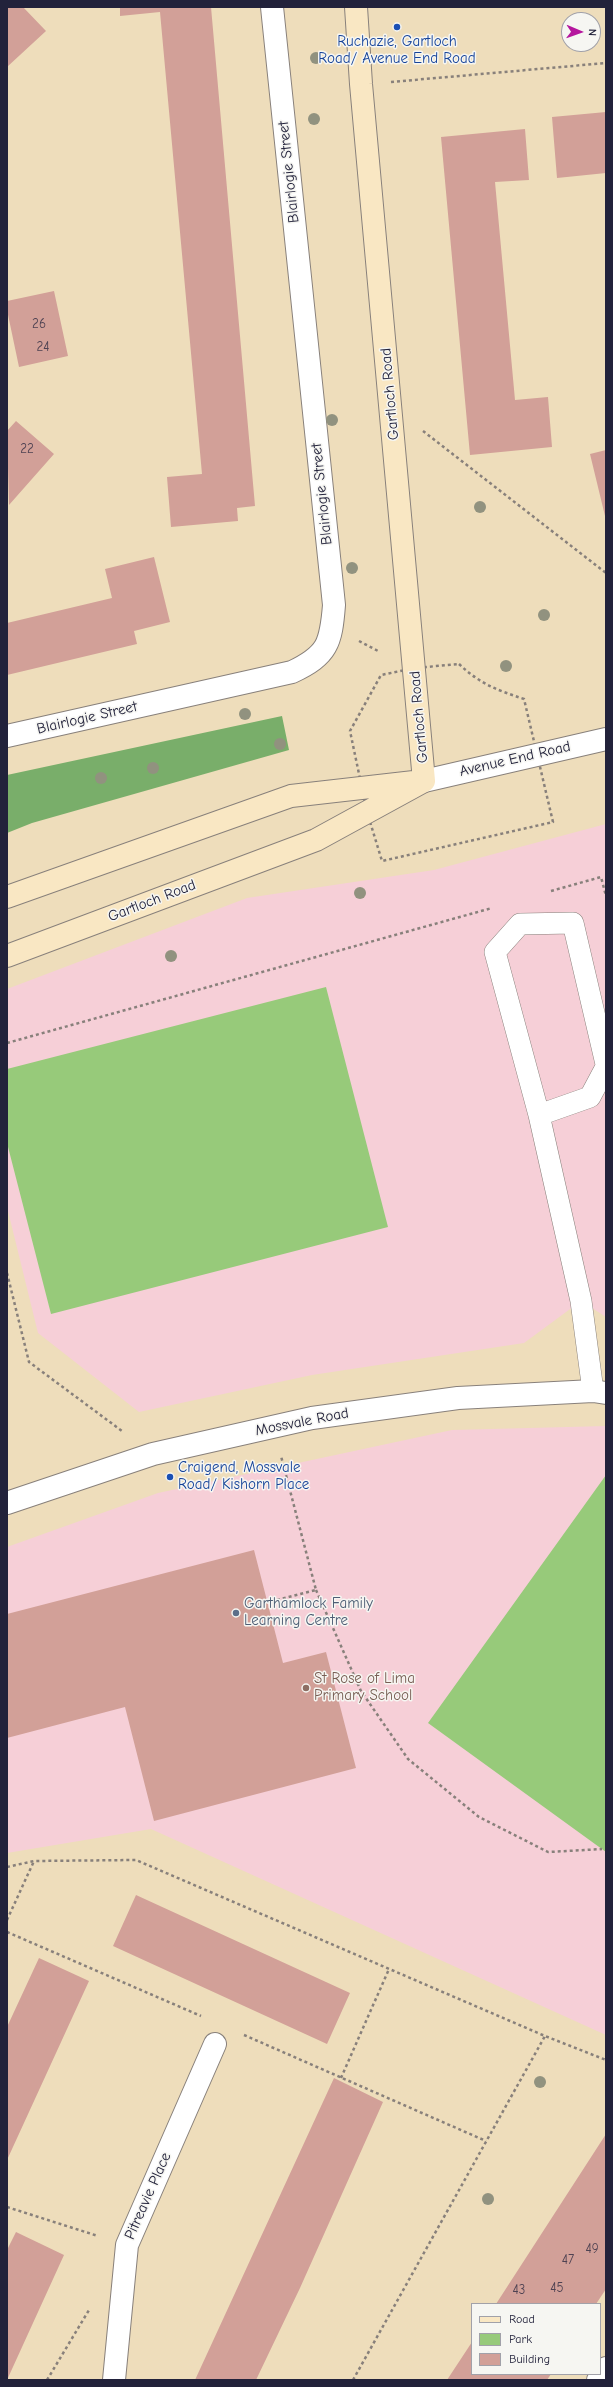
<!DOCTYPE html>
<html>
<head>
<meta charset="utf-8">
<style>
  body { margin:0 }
  #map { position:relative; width:613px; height:2387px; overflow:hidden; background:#edb; font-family:"Comic Neue",sans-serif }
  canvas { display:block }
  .frame { position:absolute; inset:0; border:8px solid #22223b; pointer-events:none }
  .legend { position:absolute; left:471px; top:2303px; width:130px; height:72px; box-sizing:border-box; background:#f6f6f2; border:1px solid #a1a1a9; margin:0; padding:5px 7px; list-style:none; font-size:12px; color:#22223b }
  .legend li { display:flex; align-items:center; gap:8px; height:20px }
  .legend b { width:20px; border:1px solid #a1a1a9 }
  .north { position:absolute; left:561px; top:12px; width:40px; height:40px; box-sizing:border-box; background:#f6f6f2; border:1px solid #a1a1a9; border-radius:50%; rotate:92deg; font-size:11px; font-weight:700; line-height:16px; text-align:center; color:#22223b }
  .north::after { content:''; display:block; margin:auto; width:14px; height:18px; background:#b5179e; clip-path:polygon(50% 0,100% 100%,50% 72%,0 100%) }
</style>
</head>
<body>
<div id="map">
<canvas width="613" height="2387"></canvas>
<div class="frame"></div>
<ul class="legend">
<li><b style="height:5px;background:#f9e7c3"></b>Road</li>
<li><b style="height:11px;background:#97ca7a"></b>Park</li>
<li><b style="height:11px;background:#d2a098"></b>Building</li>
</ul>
<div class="north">N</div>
</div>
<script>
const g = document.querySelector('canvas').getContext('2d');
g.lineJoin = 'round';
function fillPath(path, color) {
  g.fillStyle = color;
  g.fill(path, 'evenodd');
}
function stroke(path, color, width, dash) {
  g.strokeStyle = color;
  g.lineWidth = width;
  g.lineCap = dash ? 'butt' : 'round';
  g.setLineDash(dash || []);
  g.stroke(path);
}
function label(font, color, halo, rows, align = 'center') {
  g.font = font + ' "Comic Neue",sans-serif';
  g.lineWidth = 3;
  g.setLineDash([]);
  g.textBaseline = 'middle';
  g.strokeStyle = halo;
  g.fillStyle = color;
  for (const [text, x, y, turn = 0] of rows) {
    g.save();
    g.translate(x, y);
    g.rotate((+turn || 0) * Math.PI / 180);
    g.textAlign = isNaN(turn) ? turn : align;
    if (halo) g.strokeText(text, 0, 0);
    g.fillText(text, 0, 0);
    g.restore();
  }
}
const built = new Path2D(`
  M606,824V1317L581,1301L524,1343L312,1375L139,1412L38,1333L7,1207V989L247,898L434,870Z
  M606,1426V2035L151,1829L7,1853V1547L158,1493L452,1430Z`);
const green = new Path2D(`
  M326,987L388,1227L51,1314L7,1143V1069Z
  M606,1475V1852L428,1723Z`);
const forest = new Path2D(`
  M282,716L289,750L32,823L7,833V775Z`);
const building = new Path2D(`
  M7,7H23L46,31L7,67Z
  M120,7H211L255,506L237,508L238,521L171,527L167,477L202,474L160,12L120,16Z
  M606,112V173L557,178L552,117Z
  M525,129L529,180L495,182L515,400L548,397L552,447L470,455L441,137Z
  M54,291L68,356L19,367L7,310V301Z
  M16,421L54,454L9,505L7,431Z
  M606,450V516H605L590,454Z
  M154,557L170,622L134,631L137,644L7,675V623L112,598L105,569Z
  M254,1550L283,1663L326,1652L356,1768L154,1821L125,1707L7,1738V1614Z
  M136,1895L350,1993L327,2044L113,1946Z
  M39,1958L89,1981L7,2160V2027Z
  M334,2078L383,2102L300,2288L256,2380H195Z
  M606,2134V2289L596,2304H496Z
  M16,2232L64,2255L7,2380V2250Z
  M472,2342V2374H551L547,2380H447Z`);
const path = new Path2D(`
  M391,82L606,63
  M423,431L606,573
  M359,641L380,652
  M459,664C480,684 497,690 524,699L553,822L382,861L367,812L350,731L381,675L415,668Z
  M551,891L601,877L606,896
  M7,1043L492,908
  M7,1273L29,1362L122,1431
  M316,1590L361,1691L408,1759L479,1817L548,1852L602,1849
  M277,1600L316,1590L281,1456
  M7,1867L34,1861L136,1860L545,2036L606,2060
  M7,1920L34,1861
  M7,1932L201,2016
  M244,2035L486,2141
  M341,2078L389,1969
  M7,2207L98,2236
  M47,2380L89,2310
  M353,2380L545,2036`);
const service = new Path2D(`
  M539,1115L590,1097L606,1067
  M593,1391L581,1301L539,1115L495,952L520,924L573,923L606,1064`);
const minor = new Path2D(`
  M7,736L292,672C328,655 331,643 334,605L272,7
  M7,1503L153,1454L312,1418L458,1398L593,1391L606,1393
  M114,2380L127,2245L215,2044
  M598,2380L606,2368`);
const tertiary = new Path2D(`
  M424,781L606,739`);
const secondary = new Path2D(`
  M356,7L361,84L424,781
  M7,897L291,796L414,782
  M7,956L316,840L424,781`);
const trees = [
  [316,58],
  [314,119],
  [332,420],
  [480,507],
  [352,568],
  [544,615],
  [506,666],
  [245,714],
  [280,744],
  [153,768],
  [101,778],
  [360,893],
  [171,956],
  [540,2082],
  [488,2199]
];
const markers = [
  [397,27,4,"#1a4fb4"],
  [170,1477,4,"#1a4fb4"],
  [236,1613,4,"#5c6f8a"],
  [306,1688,4,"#8d6e63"]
];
const numberNames = [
  ["26",39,324],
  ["24",43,347],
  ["22",27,449],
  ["49",592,2249],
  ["47",568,2260],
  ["45",557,2288],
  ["43",519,2290]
];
const transitNames = [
  ["Ruchazie, Gartloch",397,42],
  ["Road/ Avenue End Road",397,59],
  ["Craigend, Mossvale",178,1468,"left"],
  ["Road/ Kishorn Place",178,1485,"left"]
];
const streetNames = [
  ["Blairlogie Street",289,172,-96],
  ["Gartloch Road",390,394,-95],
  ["Blairlogie Street",322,494,-96],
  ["Gartloch Road",419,717,-95],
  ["Blairlogie Street",87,718,-13],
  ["Avenue End Road",515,759,-13],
  ["Gartloch Road",152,901,-21],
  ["Mossvale Road",302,1422,-11],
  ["Pitreavie Place",148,2196,-66]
];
const serviceNames = [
  ["Garthamlock Family",244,1604],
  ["Learning Centre",244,1621]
];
const educationNames = [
  ["St Rose of Lima",314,1679],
  ["Primary School",314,1696]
];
fillPath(built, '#f6cfd7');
fillPath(green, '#97ca7a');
fillPath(forest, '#79ae6a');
fillPath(building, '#d2a098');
stroke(service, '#88807b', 22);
stroke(minor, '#88807b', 24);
stroke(tertiary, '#88807b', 24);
stroke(secondary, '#88807b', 24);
stroke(path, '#88807b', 2.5, [3, 3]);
stroke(service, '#fff', 21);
stroke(minor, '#fff', 22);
stroke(tertiary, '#fff', 22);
stroke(secondary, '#f9e7c3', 22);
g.fillStyle = '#91927f';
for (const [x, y] of trees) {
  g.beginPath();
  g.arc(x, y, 6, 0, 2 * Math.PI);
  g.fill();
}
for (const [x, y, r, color] of markers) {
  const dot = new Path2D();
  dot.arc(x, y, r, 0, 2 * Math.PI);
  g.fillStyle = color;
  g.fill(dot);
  stroke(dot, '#f6f6f2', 1.5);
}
label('13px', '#4e4252', null, numberNames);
label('15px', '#164399', '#f6f6f2', transitNames);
label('15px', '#22223b', '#f6f6f2', streetNames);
label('15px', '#4e5e75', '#f6f6f2', serviceNames, 'left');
label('15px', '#785e54', '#f6f6f2', educationNames, 'left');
</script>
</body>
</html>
